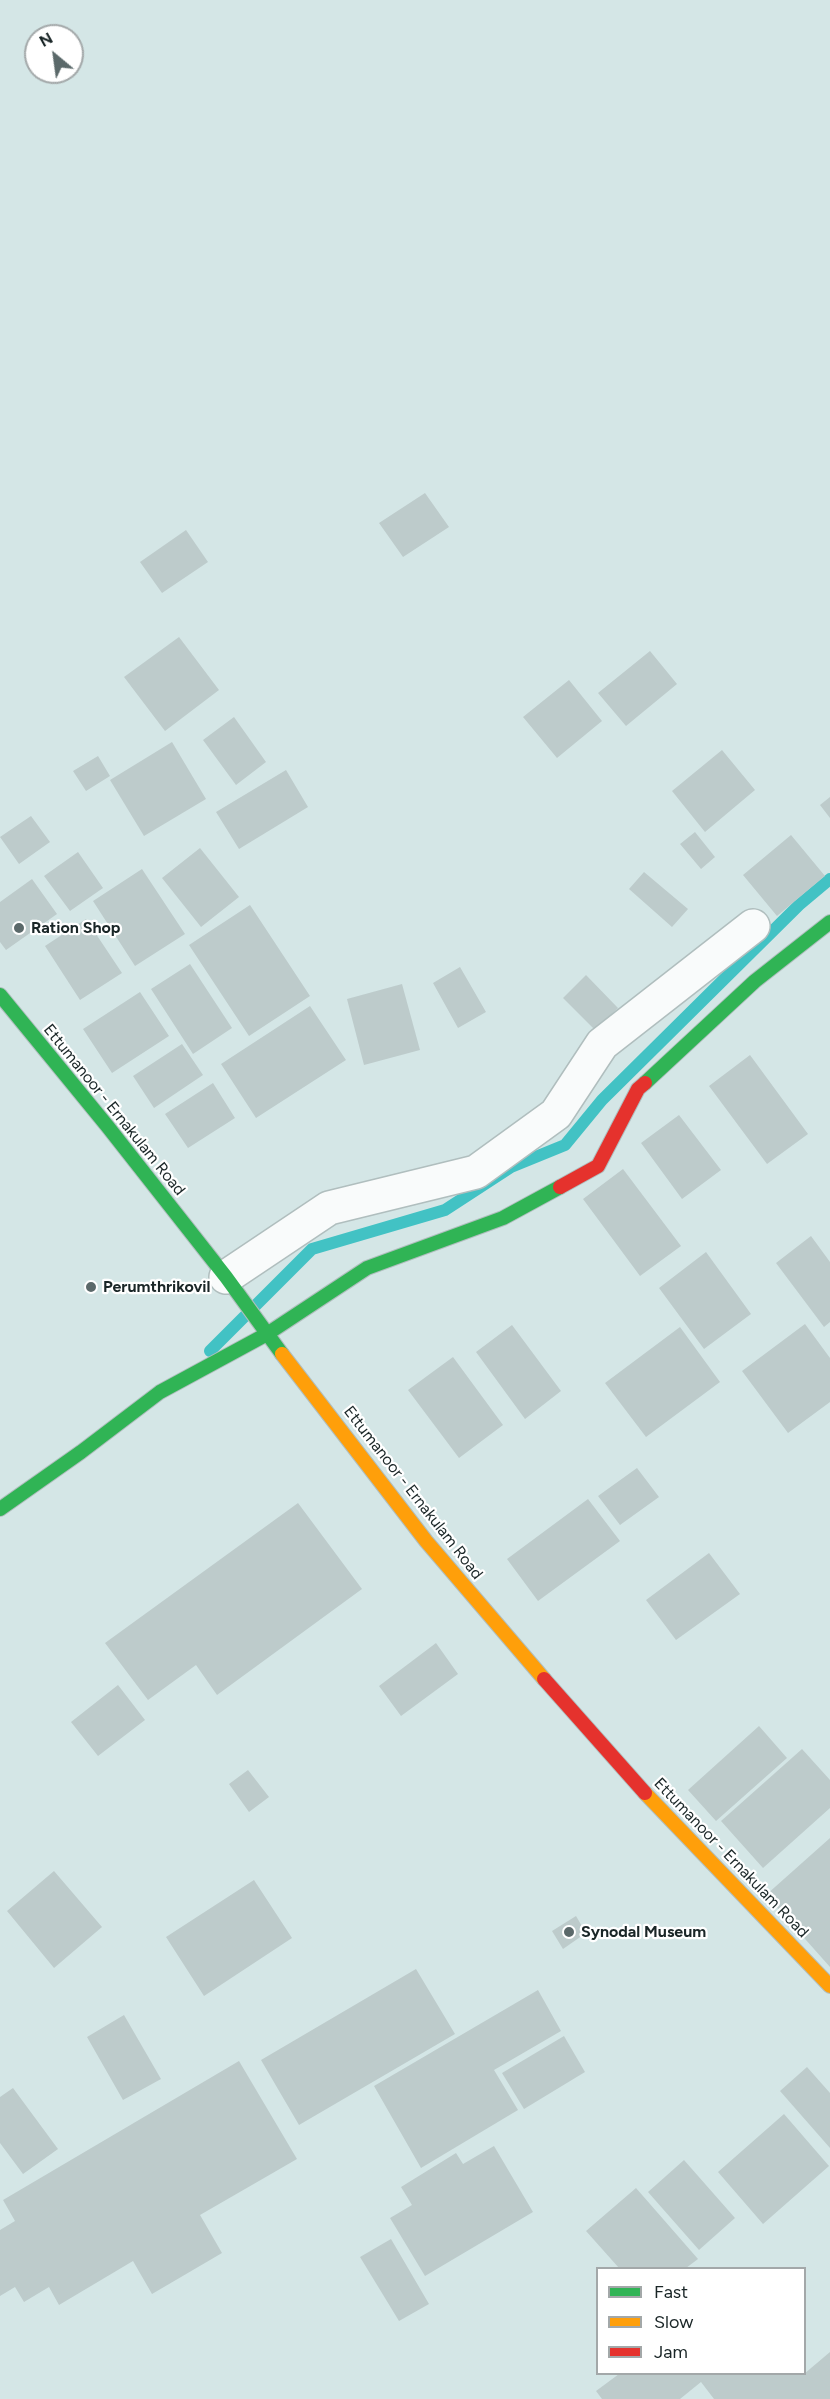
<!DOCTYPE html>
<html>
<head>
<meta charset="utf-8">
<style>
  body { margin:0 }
  #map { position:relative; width:830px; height:2399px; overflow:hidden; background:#d4e6e6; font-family:Figtree,sans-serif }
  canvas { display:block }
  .legend { position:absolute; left:596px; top:2267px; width:210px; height:108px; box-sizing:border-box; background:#fff; border:2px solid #a3a8a9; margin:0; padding:8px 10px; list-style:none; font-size:18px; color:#1a2627 }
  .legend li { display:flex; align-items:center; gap:12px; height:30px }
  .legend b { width:30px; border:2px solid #a3a8a9 }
  .north { position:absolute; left:24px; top:24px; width:60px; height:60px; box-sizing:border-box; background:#fff; border:2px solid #a3a8a9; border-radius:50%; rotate:331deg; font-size:16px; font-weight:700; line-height:24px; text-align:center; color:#1a2627 }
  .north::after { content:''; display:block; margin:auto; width:21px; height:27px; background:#5b696a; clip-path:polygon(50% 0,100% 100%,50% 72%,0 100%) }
</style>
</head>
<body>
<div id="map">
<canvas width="830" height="2399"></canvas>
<ul class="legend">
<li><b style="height:8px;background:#30b455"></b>Fast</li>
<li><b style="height:8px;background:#ff9f0a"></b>Slow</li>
<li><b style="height:8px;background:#e5322d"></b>Jam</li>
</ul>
<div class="north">N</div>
</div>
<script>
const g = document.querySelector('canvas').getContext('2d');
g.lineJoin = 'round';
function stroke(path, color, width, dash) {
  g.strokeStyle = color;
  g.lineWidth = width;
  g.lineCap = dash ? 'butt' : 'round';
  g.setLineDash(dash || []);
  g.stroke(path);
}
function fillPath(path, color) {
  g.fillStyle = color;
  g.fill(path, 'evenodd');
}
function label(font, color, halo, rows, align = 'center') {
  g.font = font + ' Figtree,sans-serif';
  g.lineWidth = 4.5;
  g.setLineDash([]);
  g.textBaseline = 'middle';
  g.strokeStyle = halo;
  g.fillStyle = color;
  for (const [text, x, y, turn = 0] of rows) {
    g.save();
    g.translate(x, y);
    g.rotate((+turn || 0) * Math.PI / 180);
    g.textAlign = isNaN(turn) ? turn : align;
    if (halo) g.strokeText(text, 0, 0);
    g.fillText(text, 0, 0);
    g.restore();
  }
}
const stream = new Path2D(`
  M210,1351L312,1249L445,1210L511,1167L565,1145L602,1100L799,905L830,879`);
const building = new Path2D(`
  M425,493L449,527L403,557L379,523Z
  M186,530L208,562L162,593L140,562Z
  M179,637L219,690L165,731L124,677Z
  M650,651L677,684L626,726L598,693Z
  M569,680L602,721L557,758L523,717Z
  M234,717L266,762L236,785L203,740Z
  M172,742L206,799L144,836L110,780Z
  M722,750L755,790L705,832L672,791Z
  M98,756L110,776L86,791L73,771Z
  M286,770L308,807L239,849L216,812Z
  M830,797V818L820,805Z
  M31,816L50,842L19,864L0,837Z
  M695,832L715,857L701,869L680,844Z
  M791,835L825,876L777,916L743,875Z
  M200,848L239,897L201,927L162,878Z
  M78,852L103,888L70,911L44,876Z
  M142,869L185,934L135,966L93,901Z
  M644,872L688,909L672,927L629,889Z
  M32,879L57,914L6,950L0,942V902Z
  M250,905L310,996L249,1036L189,945Z
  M86,919L122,973L80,1000L45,946Z
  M190,964L232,1028L193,1054L151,989Z
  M460,967L486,1012L458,1028L433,983Z
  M586,975L618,1008L596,1031L563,998Z
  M402,984L420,1050L364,1065L347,999Z
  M140,992L169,1036L112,1073L83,1029Z
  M310,1006L346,1060L256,1118L221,1064Z
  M182,1044L203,1075L154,1108L133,1076Z
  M750,1055L808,1134L767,1164L709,1086Z
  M213,1083L235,1118L188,1148L165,1114Z
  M679,1115L721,1170L682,1199L641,1143Z
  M623,1169L681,1246L640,1276L583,1199Z
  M811,1236L830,1262V1322L824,1327L776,1263Z
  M706,1252L751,1314L704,1349L659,1288Z
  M805,1324L830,1358V1402L788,1433L742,1371Z
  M512,1325L561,1391L525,1419L476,1352Z
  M680,1327L720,1382L646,1437L605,1383Z
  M453,1357L503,1425L459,1458L408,1390Z
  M637,1468L659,1497L620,1525L598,1496Z
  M588,1499L620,1541L538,1601L507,1559Z
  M298,1503L362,1589L217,1695L196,1665L148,1700L105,1643Z
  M709,1553L740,1594L676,1640L646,1600Z
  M436,1643L458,1674L401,1716L379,1686Z
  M118,1685L145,1720L98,1756L71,1722Z
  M759,1726L787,1758L716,1821L688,1790Z
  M802,1749L830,1780V1808L763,1868L721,1821Z
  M248,1770L269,1797L249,1812L229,1784Z
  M830,1838V1967L766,1895Z
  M54,1871L102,1927L54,1968L7,1911Z
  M254,1880L292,1938L204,1996L166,1937Z
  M576,1916L586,1933L563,1949L552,1931Z
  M416,1969L455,2034L299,2125L261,2060Z
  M538,1990L561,2031L494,2070L518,2110L421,2168L374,2086Z
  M124,2015L161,2079L123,2100L87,2037Z
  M564,2036L585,2072L524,2109L502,2073Z
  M239,2061L297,2159L200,2215L222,2253L152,2294L133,2261L59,2305L49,2287L24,2302L15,2287L0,2296V2230L15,2221L3,2200Z
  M807,2067L830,2093V2148L780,2091Z
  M13,2088L58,2149L23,2174L0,2143V2097Z
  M784,2114L829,2166L763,2224L718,2172Z
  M494,2146L533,2212L425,2276L390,2218L412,2205L401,2187L456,2153L463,2164Z
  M684,2160L735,2218L699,2250L648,2192Z
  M636,2188L698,2259L686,2268H619L586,2231Z
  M391,2239L429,2304L399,2321L360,2257Z
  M830,2352V2399H714L701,2382L680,2399H602L596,2391L619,2374H804Z`);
const street = new Path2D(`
  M226,1277L329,1208L476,1172L556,1114L602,1044L753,926`);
const fast = new Path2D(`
  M0,995L108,1127L226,1277L282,1354
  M645,1083L755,981L830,922
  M0,1509L81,1452L160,1392L267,1334L367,1268L503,1218L560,1187`);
const slow = new Path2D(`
  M282,1354L426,1541L544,1679
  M645,1793L830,1986`);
const jam = new Path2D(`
  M560,1187L598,1166L638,1089L645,1083
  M544,1679L645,1793`);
const markers = [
  [19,928,6,"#5b696a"],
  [91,1287,6,"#5b696a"],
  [569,1932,6,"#5b696a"]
];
const poiNames = [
  ["Ration Shop",31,928],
  ["Perumthrikovil",103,1287],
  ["Synodal Museum",581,1932]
];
const streetNames = [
  ["Ettumanoor - Ernakulam Road",114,1110,51],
  ["Ettumanoor - Ernakulam Road",413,1493,52],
  ["Ettumanoor - Ernakulam Road",731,1858,46]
];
stroke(stream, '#42c2c4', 12);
fillPath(building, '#bdcbcb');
stroke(street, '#b0bebe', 36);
stroke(fast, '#b0bebe', 16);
stroke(slow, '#b0bebe', 16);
stroke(jam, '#b0bebe', 16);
stroke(street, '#f9fbfb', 33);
stroke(fast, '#30b455', 14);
stroke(slow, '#ff9f0a', 14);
stroke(jam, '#e5322d', 14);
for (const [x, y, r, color] of markers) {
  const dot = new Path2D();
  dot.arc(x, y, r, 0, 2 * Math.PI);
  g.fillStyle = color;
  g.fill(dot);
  stroke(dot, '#fff', 2);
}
label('bold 16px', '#1a2627', '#fff', poiNames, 'left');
label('16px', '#1a2627', '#fff', streetNames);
</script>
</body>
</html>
